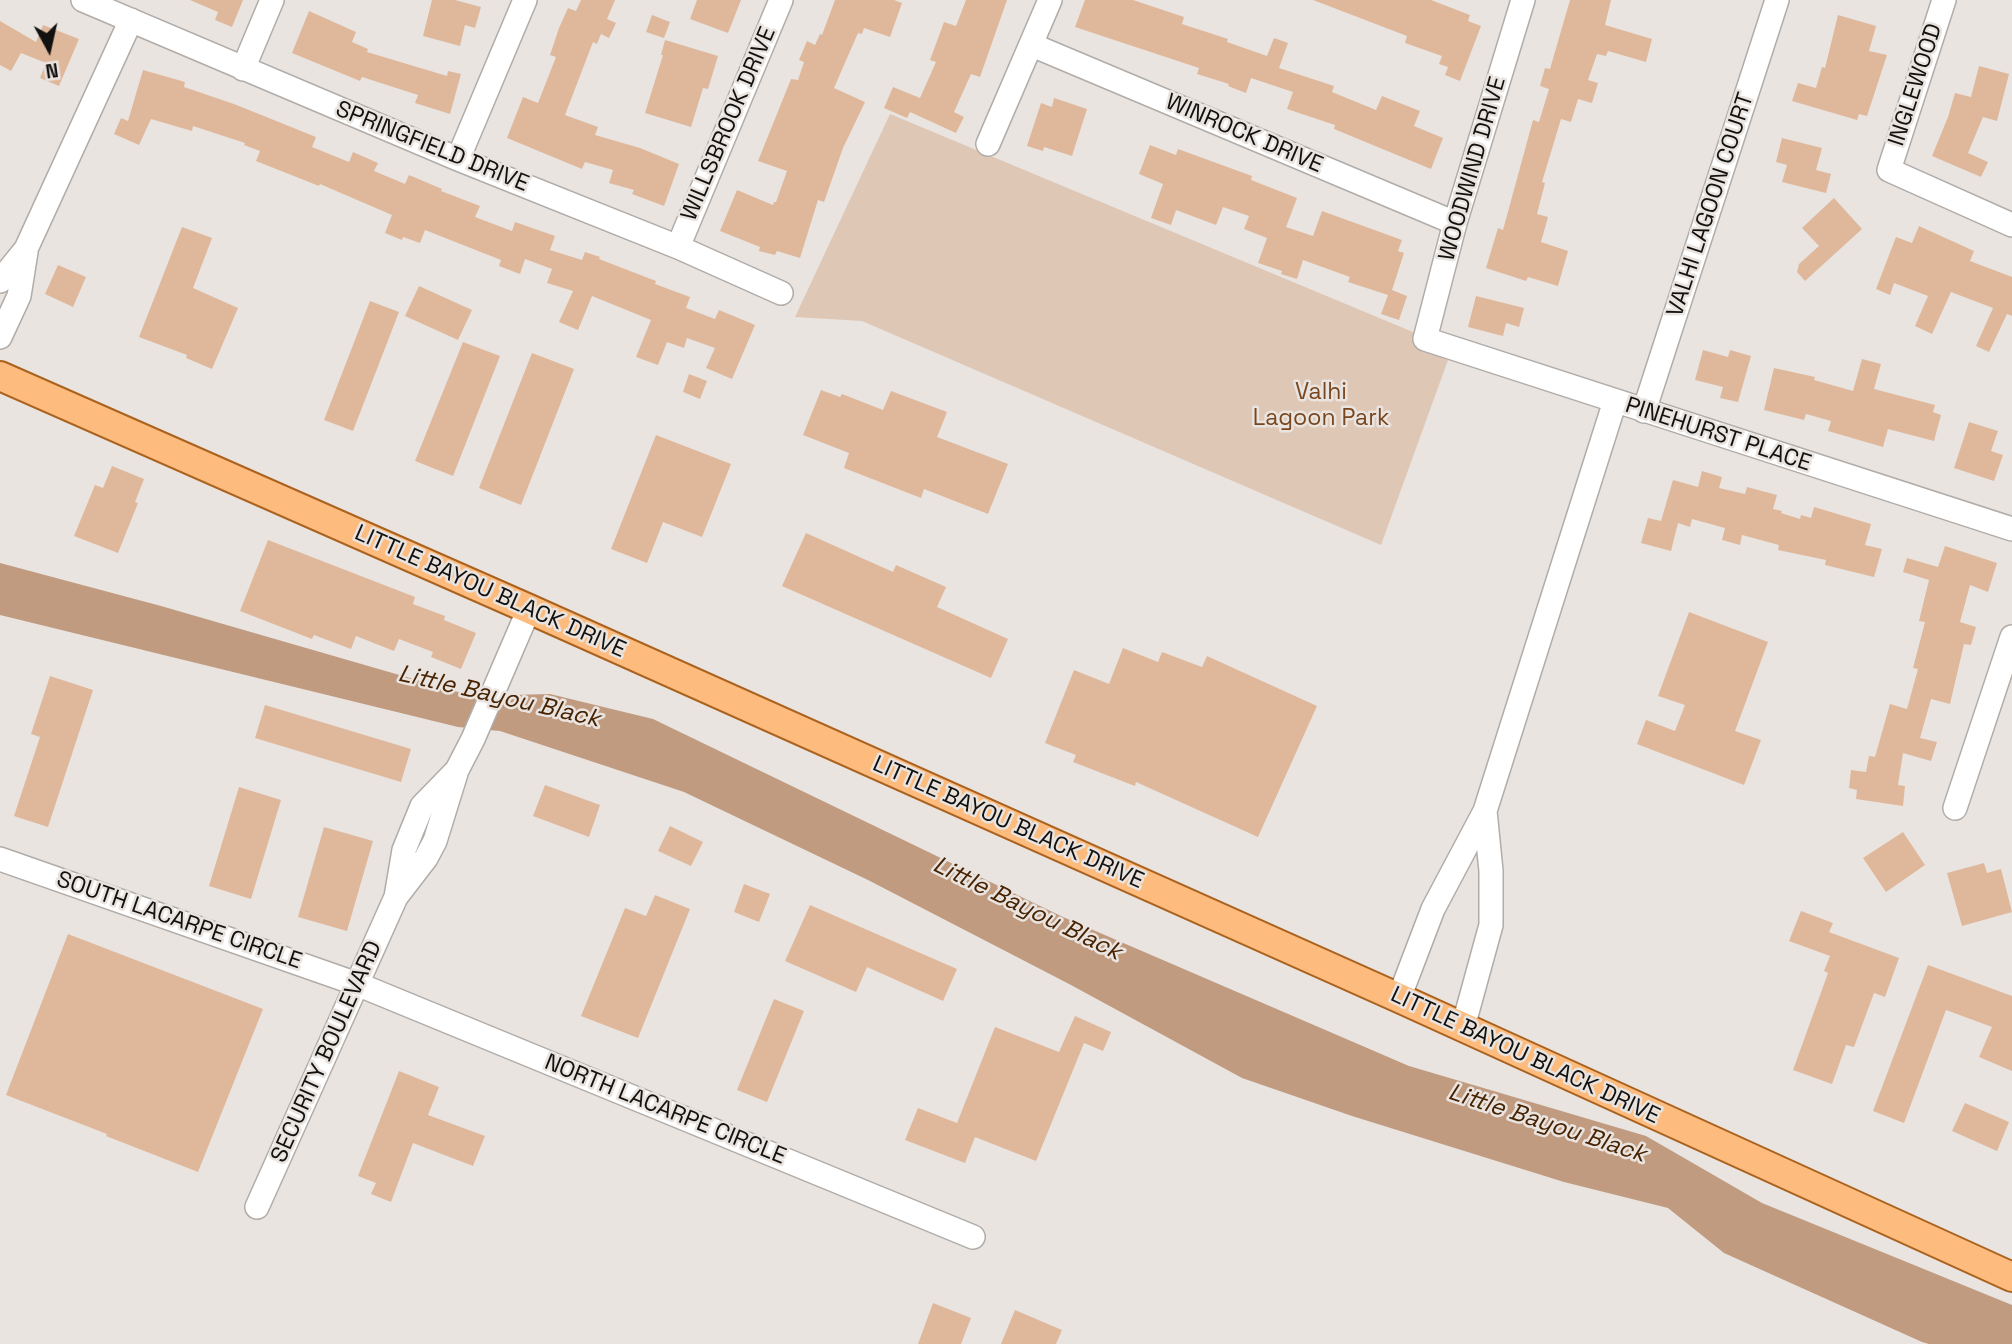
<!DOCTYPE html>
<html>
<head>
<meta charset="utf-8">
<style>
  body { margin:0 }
  #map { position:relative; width:2012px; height:1344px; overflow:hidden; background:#e9e4e0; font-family:"Space Grotesk",sans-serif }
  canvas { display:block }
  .north { position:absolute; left:14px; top:14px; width:70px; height:70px; -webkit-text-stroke:5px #e9e4e0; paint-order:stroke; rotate:172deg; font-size:19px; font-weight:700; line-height:28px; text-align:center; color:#12110f }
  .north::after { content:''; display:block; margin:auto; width:24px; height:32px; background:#12110f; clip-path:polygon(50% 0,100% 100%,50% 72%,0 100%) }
</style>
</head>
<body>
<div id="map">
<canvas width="2012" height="1344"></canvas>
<div class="north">N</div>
</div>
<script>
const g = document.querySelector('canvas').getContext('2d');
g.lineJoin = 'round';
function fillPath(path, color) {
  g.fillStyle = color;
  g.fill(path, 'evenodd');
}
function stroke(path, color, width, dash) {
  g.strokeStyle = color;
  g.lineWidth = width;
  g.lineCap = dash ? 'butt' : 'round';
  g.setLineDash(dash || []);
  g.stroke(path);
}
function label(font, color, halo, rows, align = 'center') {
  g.font = font + ' "Space Grotesk",sans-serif';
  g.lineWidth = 5;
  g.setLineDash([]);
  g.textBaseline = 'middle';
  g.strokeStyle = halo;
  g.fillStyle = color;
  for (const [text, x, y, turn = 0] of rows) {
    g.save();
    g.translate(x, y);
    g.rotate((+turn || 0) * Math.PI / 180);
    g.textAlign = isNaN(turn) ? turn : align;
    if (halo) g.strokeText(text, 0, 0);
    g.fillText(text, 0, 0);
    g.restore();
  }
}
const green = new Path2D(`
  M890,114L1413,332L1416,344L1448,360L1381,545L862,321L795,317Z`);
const water = new Path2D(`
  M0,563L161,606L472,696L550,694L653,719L1063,917L1409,1066L1646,1136L1762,1203L2012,1305V1344H1929L1922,1342L1724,1253L1668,1208L1564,1182L1352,1116L1242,1078L1071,985L868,880L684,792L500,731L458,727L0,615Z`);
const building = new Path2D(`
  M190,0H243L232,27L215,20L218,12Z
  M432,0H455L481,7L475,28L465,25L460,46L423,36Z
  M581,0H615L607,19L616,23L609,38L601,34L597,44L593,42L565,115L598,127L595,135L640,148L679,164L664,206L632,194L634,190L609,183L613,170L585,162L582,169L507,138L523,97L538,103L556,57L550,55L559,28L568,8L576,11Z
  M697,0H741L728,33L690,19Z
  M835,0H894L902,3L890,37L864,28L862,34L858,33L834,88L865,102L843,148L824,202L818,200L800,258L777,251L775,255L759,251L760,247L720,231L737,190L773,205L774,202H776L787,171L758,161L791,79L798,80L804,62L799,60L807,41L815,45L820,34L822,35Z
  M966,0H1007L980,77L971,74L954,112L964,117L956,133L910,112L907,118L884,108L893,87L920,98L936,62L930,60L944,22L956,26Z
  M1085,0H1133L1184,17L1182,24L1228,39L1227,42L1267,56L1274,38L1288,43L1279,68L1334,86L1332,92L1376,110L1382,96L1420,111L1414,126L1443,138L1431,169L1334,129L1335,125L1287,109L1293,92L1251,78L1246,93L1228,86L1229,84L1197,74L1199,68L1075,27Z
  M1313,0H1431L1470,15L1468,21L1481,26L1460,81L1445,75L1448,67L1439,64L1442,56L1405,43L1407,36Z
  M1570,0H1611L1605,25L1652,39L1646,62L1608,51L1606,56L1597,54L1588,80L1598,83L1592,103L1578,99L1571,122L1561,119L1542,182L1545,183L1537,214L1548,217L1541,242L1568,251L1558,286L1528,277L1526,281L1486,268L1498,228L1503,230L1533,120L1539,122L1549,89L1540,86L1545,68L1550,69Z
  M309,11L356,32L352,42L368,49L367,52L447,76L448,71L461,74L450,114L415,103L418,95L362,77L360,81L292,53Z
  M652,15L670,22L664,38L646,32Z
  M1838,15L1876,26L1869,51L1887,55L1867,116L1859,114L1857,120L1792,101L1798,83L1816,88L1822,67L1825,68Z
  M0,21L36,42L43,25L79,39L59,86L40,78L46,63L21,53L11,71L0,65Z
  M665,40L718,56L708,89L703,88L691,127L645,113L663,55H661Z
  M1979,66L2009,74L1997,121L1983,117L1968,153L1988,162L1981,177L1932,156L1948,117L1955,93L1971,97Z
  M143,70L185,82L184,87L234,104L316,137L312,147L349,162L353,152L378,163L374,171L405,184L409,175L442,189L441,191L480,206L475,217L512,231L515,222L555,236L550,250L582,260L585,252L600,257L599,259L656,281L655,284L690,297L686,308L715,319L719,310L755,325L732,379L706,368L715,348L687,338L684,348L667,342L658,365L636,357L651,320L592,296L578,330L559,322L573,291L547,283L552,269L525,259L520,274L499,266L501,260L425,230L420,243L403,237L402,240L385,233L392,215L320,184L319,186L256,161L260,151L244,145L245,143L193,126L192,131L151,119L139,145L114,134L121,118L128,121Z
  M1054,98L1087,109L1072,156L1044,147L1043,151L1027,146L1041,103L1052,107Z
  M1782,138L1822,148L1816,170L1831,174L1826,193L1782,182L1787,165L1776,162Z
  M1150,145L1176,155L1178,149L1252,176L1251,180L1297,198L1286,227L1313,236L1322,211L1402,240L1398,251L1404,253L1392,290L1407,296L1399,320L1381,314L1388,295L1348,282L1350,277L1303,260L1297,279L1281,274L1282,271L1258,263L1267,238L1244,229L1249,216L1223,207L1216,225L1176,210L1171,225L1151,218L1163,184L1139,174Z
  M1834,198L1862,229L1805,281L1797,272L1799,264L1819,246L1802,228Z
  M1919,226L1974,251L1970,261L2012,277V316L2007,314L1989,352L1976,346L1993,308L1951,292L1932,334L1915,326L1928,296L1894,283L1890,295L1876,289L1896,237L1912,243Z
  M182,227L212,238L193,288L238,308L212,369L186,358L187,355L139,337Z
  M58,265L86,277L73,307L45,294Z
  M419,286L472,310L458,340L405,316Z
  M1476,296L1524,308L1519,327L1506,323L1503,336L1468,327Z
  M370,301L399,312L353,431L324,420Z
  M463,342L500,356L453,476L415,461Z
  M1703,350L1728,357L1730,350L1751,356L1738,402L1720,398L1723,387L1695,380Z
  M532,353L574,369L521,505L479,488Z
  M1862,359L1881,364L1874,389L1935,405L1933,412L1941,415L1934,441L1888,429L1883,447L1828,431L1831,421L1806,414L1804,420L1764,410L1774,368L1815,377L1814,380L1853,391Z
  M689,374L707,381L700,399L683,392Z
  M821,390L840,397L842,394L883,410L891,391L947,412L937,437L1008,464L988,514L924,489L921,498L844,468L849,453L803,435Z
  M1969,422L1998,431L1991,451L2003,455L1994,481L1954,468Z
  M656,435L731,464L702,537L663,522L647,563L611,549Z
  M112,466L144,479L135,502L138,503L118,553L74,536L95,485L103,488Z
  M1702,471L1722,477L1719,488L1745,494L1747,487L1777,495L1773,509L1782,511L1781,513L1800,519L1801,515L1811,518L1814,507L1871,524L1865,545L1882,549L1874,577L1825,565L1826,560L1778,550L1779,545L1742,535L1740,545L1722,540L1725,528L1692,519L1690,527L1678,523L1671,551L1641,543L1648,518L1661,521L1673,480L1698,487Z
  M806,533L893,572L896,565L946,587L937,607L1008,639L991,678L782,586Z
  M268,540L415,597L413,604L445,616L444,620L476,633L461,669L431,657L433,652L399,639L394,651L356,636L351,649L314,635L312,639L240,611Z
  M1945,546L1997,563L1988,592L1970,585L1960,622L1976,627L1971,645L1964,644L1950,704L1931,699L1920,738L1937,742L1931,761L1903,753L1898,785L1905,786L1903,806L1856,799L1857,790L1849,788L1851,770L1866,772L1869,756L1875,757L1890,704L1907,709L1918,669L1913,668L1925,622L1919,621L1929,580L1903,572L1907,558L1938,567Z
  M1689,612L1768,642L1735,731L1761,740L1744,785L1637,744L1646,720L1675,731L1685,705L1658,696Z
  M1123,648L1158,662L1162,652L1202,667L1207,656L1317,706L1258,837L1136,782L1135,786L1073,762L1076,755L1045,743L1074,670L1109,684Z
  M50,676L93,690L48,827L14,816L40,737L31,734Z
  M265,705L411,749L401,782L255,738Z
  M545,785L600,805L589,837L533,816Z
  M239,787L281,800L251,899L209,886Z
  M670,826L703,842L691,866L658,851Z
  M324,827L373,841L347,931L298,917Z
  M1903,832L1925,865L1886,892L1863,858Z
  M1984,863L1987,873L2001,869L2012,912L1962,926L1947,873Z
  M744,884L770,894L759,922L734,912Z
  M655,895L690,909L638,1038L581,1016L625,908L646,916Z
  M810,905L957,969L943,1001L867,967L856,992L785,961Z
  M1801,911L1833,923L1829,932L1899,958L1885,997L1874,993L1854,1047L1846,1045L1832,1084L1793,1070L1828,973L1824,971L1830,956L1789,941Z
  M68,934L263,1009L198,1172L106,1136L107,1134L6,1095Z
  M1928,965L2012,996V1071L1979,1057L1992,1027L1946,1010L1904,1123L1873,1111Z
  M774,999L804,1011L767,1102L737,1090Z
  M1075,1016L1111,1032L1103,1051L1084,1043L1036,1161L975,1137L965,1163L905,1140L918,1108L957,1123L995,1027L1059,1052Z
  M399,1071L439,1087L428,1115L485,1136L473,1166L413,1143L391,1202L371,1194L376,1183L358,1176Z
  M1965,1103L2009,1122L1997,1151L1952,1131Z
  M933,1303L971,1318L961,1344H918Z
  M1015,1310L1062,1330L1056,1344H1001Z`);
const minor = new Path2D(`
  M83,0L458,159L678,247L781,293
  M1523,0L1455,223L1425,339L2012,529
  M1944,0L1889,170L2012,225
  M1032,45L1455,223
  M243,69L272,0
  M988,144L1050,0
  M458,159L525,0
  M678,247L781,0
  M0,281L26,249L131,20
  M0,337L19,296L26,252
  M1644,411L1777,0
  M1955,808L2012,637
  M0,859L357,984L973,1237
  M396,897L426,858L435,841L457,770L473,739L529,609
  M1399,998L1433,909L1485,811L1615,401
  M1463,1027L1491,925V871L1485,811
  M257,1207L396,897L404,850L422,806L457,770`);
const major = new Path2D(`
  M0,376L529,609L1399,998L2012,1277`);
const streetNames = [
  ["INGLEWOOD",1916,85,-72],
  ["WILLSBROOK DRIVE",729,124,-67],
  ["WINROCK DRIVE",1244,134,23],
  ["SPRINGFIELD DRIVE",432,147,22],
  ["WOODWIND DRIVE",1473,169,-74],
  ["VALHI LAGOON COURT",1711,205,-72],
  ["PINEHURST PLACE",1718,435,18],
  ["LITTLE BAYOU BLACK DRIVE",490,592,24],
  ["LITTLE BAYOU BLACK DRIVE",1008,823,24],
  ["SOUTH LACARPE CIRCLE",179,921,19],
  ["SECURITY BOULEVARD",327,1052,-66],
  ["LITTLE BAYOU BLACK DRIVE",1525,1056,25],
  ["NORTH LACARPE CIRCLE",665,1110,22]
];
const parkNames = [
  ["Valhi",1321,393],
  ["Lagoon Park",1321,419]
];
const waterNames = [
  ["Little Bayou Black",499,697,13],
  ["Little Bayou Black",1027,909,26],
  ["Little Bayou Black",1547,1124,18]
];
fillPath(green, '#dfc7b6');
fillPath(water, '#c09b80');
fillPath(building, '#dfb89c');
stroke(minor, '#b1aca8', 26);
stroke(major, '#aa621e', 32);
stroke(minor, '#fff', 23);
stroke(major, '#fdbb7d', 28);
label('23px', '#12110f', '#e9e4e0', streetNames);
label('23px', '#79461d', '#e9e4e0', parkNames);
label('italic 24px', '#482302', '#e9e4e0', waterNames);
</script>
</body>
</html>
